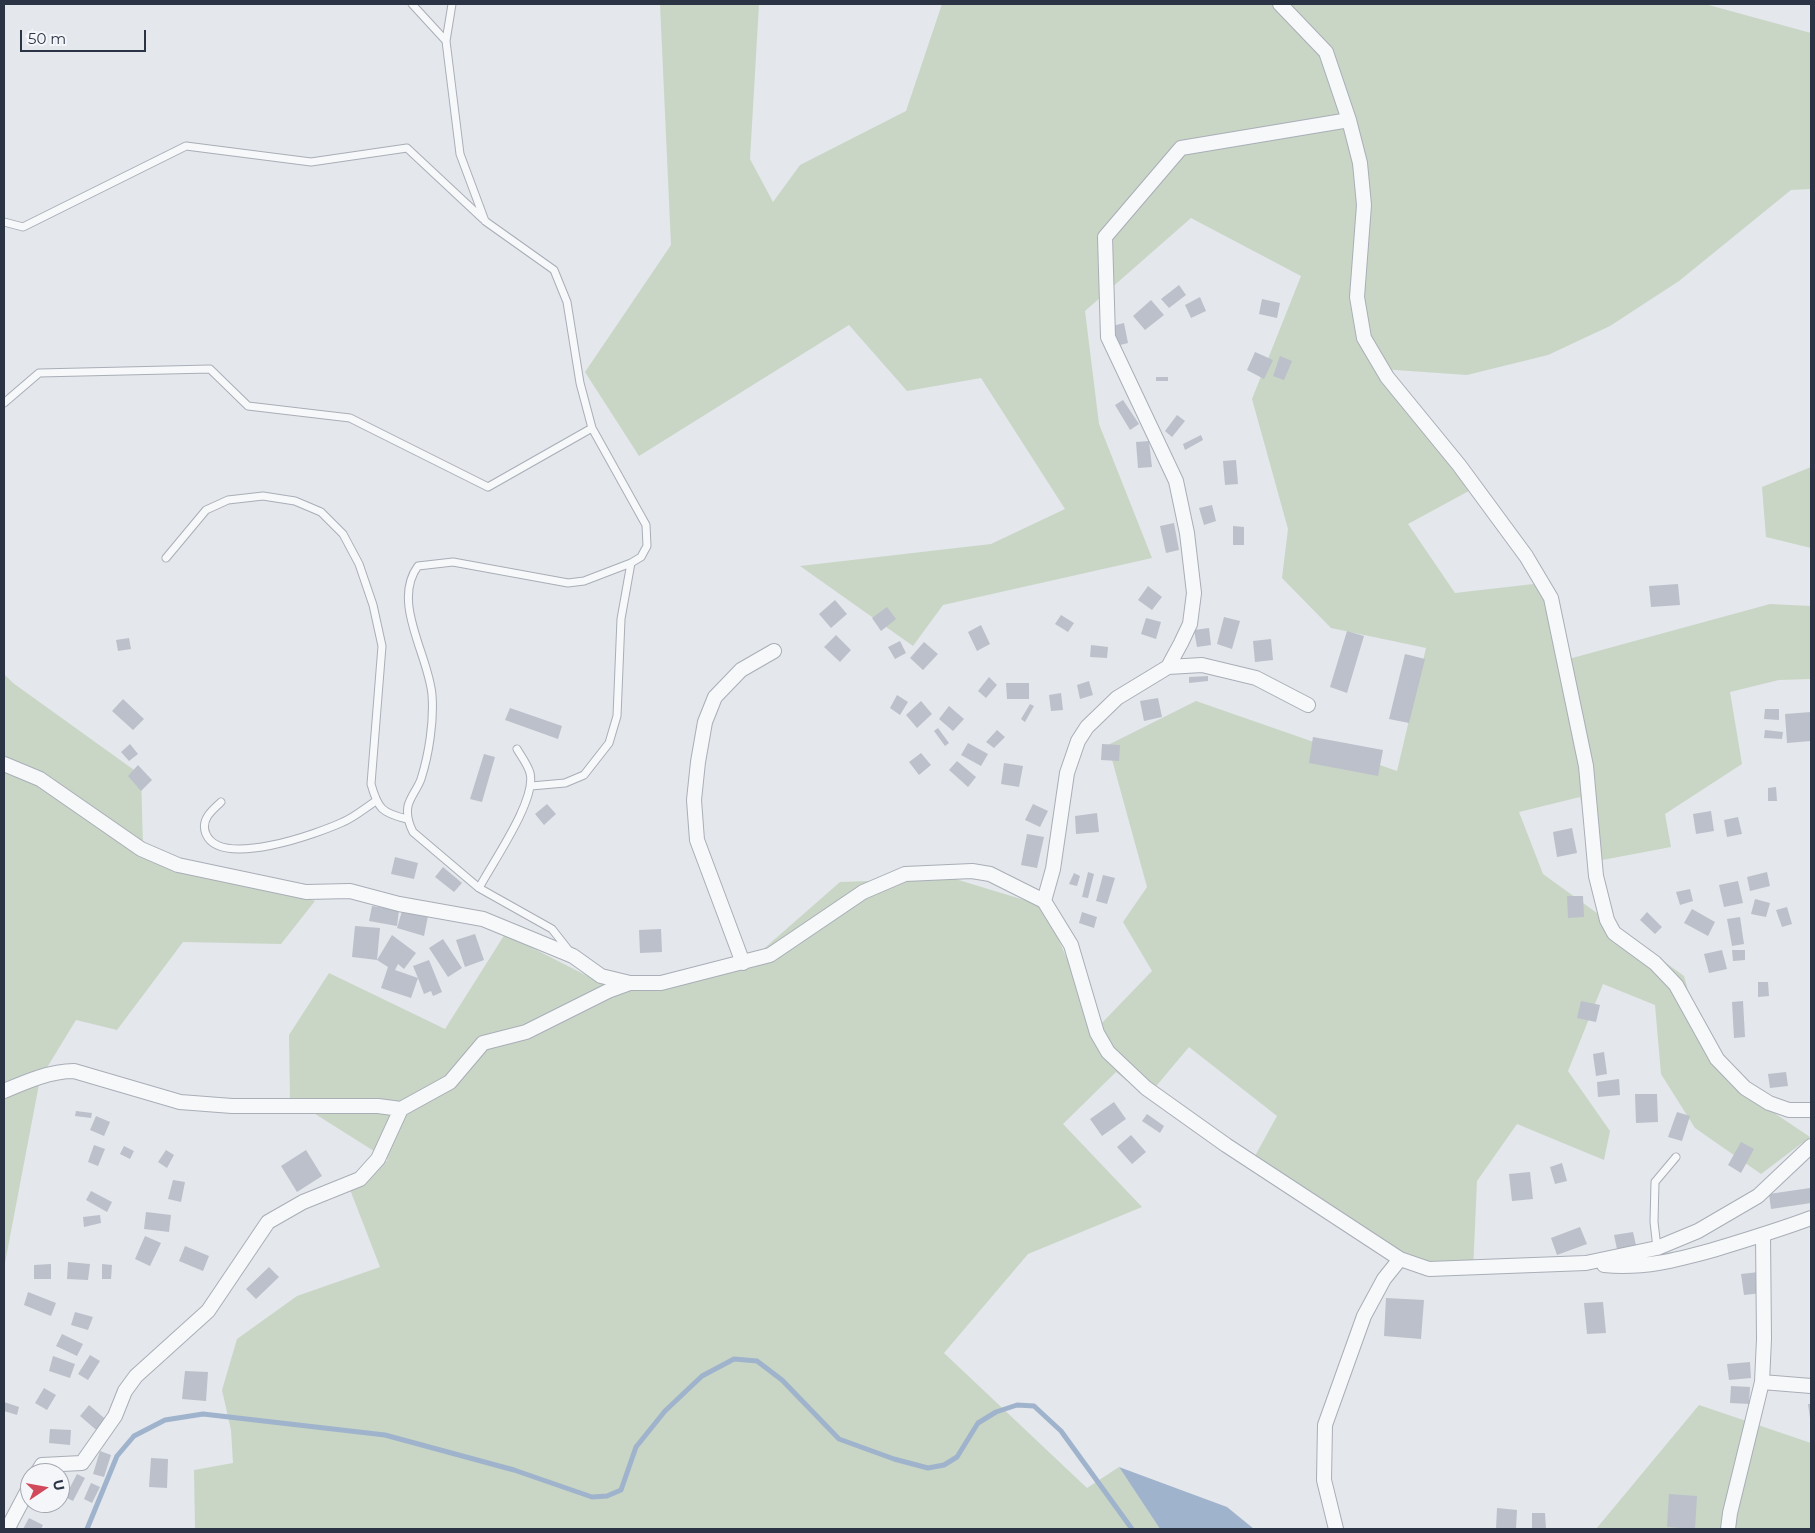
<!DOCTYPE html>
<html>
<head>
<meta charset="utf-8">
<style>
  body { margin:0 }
  #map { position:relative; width:1815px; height:1533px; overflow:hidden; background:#e4e7ec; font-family:Montserrat,sans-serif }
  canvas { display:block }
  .frame { position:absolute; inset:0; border:5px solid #2b3445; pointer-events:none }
  .north { position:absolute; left:20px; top:1463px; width:50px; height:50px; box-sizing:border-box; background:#f4f6f9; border:1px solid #a4a8b1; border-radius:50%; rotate:78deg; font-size:14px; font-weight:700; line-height:20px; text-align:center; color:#2b3445 }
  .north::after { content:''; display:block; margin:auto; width:18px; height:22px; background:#d1495b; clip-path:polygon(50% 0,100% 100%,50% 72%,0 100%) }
  .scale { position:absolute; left:20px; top:30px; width:126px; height:22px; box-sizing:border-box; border:2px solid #2b3445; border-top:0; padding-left:6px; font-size:15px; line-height:18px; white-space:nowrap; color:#2b3445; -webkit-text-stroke:4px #f4f6f9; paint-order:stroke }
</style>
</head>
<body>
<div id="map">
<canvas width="1815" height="1533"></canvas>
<div class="frame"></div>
<div class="north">U</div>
<div class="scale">50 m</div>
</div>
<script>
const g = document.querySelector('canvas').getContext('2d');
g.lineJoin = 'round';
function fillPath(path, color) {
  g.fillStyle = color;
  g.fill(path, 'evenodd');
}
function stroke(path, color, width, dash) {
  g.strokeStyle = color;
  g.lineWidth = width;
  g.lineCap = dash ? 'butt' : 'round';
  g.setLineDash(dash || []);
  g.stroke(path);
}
const green = new Path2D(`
  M660,4H759L750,159L773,202L800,165L906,111L942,4H1705L1811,33V189L1791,190L1679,281L1610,326L1548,355L1467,375L1381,369L1478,486L1408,524L1455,593L1542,583L1565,660L1770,604L1811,606V679L1779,680L1730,692L1742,764L1665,814L1671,847L1597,861L1580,797L1519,812L1543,874L1684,976L1704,1047L1755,1100L1810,1137L1761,1174L1695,1128L1661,1074L1655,1005L1603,984L1568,1071L1610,1131L1604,1160L1517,1124L1477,1181L1473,1271L1432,1270L1250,1165L1277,1116L1189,1047L1147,1097L1116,1072L1063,1124L1142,1207L1028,1254L944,1353L1087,1488L1119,1467L1160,1529H195L194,1470L233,1463L231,1430L222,1390L237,1339L297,1296L380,1267L349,1187L388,1160L290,1098L289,1035L329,973L445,1029L505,934L611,988L743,967L840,882L952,878L1044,906L1097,1028L1152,971L1123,922L1147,887L1108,745L1196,701L1397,771L1426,648L1331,628L1282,578L1288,529L1252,399L1301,276L1191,218L1085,311L1099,424L1152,558L943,605L913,646L800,566L991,544L1065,509L981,378L907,391L849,325L639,456L585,372L671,245Z
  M1811,467V548L1766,537L1762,487Z
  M4,674L13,683L141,775L143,846L315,901L281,944L183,942L117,1030L76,1020L40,1079L4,1268Z
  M1699,1405L1811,1443V1529H1596Z`);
const water = new Path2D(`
  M1119,1467L1227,1507L1254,1529H1160Z`);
const stream = new Path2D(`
  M87,1529L117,1456L134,1436L165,1420L203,1414L385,1435L514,1470L592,1497L607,1496L621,1490L636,1447L665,1411L702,1376L734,1359L757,1361L782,1380L839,1439L894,1459L928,1468L944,1465L957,1457L978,1423L996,1412L1017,1405L1034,1406L1061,1431L1132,1529`);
const building = new Path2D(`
  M1179,285L1186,295L1169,308L1161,299Z
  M1200,297L1206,311L1191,318L1185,305Z
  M1262,299L1280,303L1277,318L1259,314Z
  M1151,300L1164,315L1145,330L1133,316Z
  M1124,323L1128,343L1112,347L1108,327Z
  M1255,352L1273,360L1264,379L1247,370Z
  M1280,356L1292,361L1284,380L1273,376Z
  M1156,377H1168V381H1156Z
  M1123,400L1139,424L1130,430L1115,405Z
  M1177,415L1185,421L1172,437L1165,431Z
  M1201,435L1203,440L1185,450L1183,444Z
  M1149,441L1152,467L1138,468L1136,442Z
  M1236,460L1238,484L1225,485L1223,461Z
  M1212,505L1216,521L1204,525L1199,508Z
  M1174,523L1179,550L1166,553L1160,526Z
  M1233,526L1244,527V545H1233Z
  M1678,584L1680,605L1651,607L1649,586Z
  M1148,586L1162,597L1152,610L1138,600Z
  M835,600L847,614L831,628L819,614Z
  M887,607L896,619L881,631L872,618Z
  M1061,615L1074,623L1068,632L1055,624Z
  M1224,617L1240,621L1232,649L1217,644Z
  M1146,618L1161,622L1156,639L1141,634Z
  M981,625L990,644L977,651L968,632Z
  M1209,628L1211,645L1197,647L1194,630Z
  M1347,631L1364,636L1347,693L1330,687Z
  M836,635L851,650L840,662L824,647Z
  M129,638L131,649L118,651L116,640Z
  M1271,639L1273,660L1255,662L1253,641Z
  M900,641L906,653L895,659L888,647Z
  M924,642L938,654L923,670L910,658Z
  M1091,645L1108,647L1107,658L1090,657Z
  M1405,654L1425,659L1409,723L1389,719Z
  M1208,676V681L1189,683V677Z
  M989,677L997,685L986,698L978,691Z
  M1089,681L1093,695L1080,699L1077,685Z
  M1006,683H1029V699H1007Z
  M1061,693L1063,710L1051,711L1049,695Z
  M897,695L908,702L900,715L890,708Z
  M1158,698L1162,717L1144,721L1140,701Z
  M123,699L144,719L133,730L112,711Z
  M921,701L932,714L917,728L906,715Z
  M1030,704L1034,706L1025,722L1021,719Z
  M949,706L964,719L953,731L939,719Z
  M510,708L562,726L558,739L505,720Z
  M1765,709H1779V720L1764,719Z
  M1811,712V741L1787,743L1785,714Z
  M938,728L949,743L945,746L934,731Z
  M997,730L1005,737L994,748L986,742Z
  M1765,730L1783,732L1782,739L1764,738Z
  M1313,737L1383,750L1378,776L1309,763Z
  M968,743L988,754L981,766L961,755Z
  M130,744L138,754L129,761L121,752Z
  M1102,744L1120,745L1119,761L1101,760Z
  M921,753L931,765L919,775L909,762Z
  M484,754L495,757L482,802L470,799Z
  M957,761L976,777L968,787L949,770Z
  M1004,763L1023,766L1019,787L1001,784Z
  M138,765L152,780L141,791L128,776Z
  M1776,787L1777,801H1768V788Z
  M547,804L556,814L544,825L535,814Z
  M1033,804L1048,811L1040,827L1025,820Z
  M1711,811L1714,831L1696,834L1693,814Z
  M1097,813L1099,832L1076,834L1075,816Z
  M1738,817L1742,834L1727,837L1724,820Z
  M1572,828L1577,853L1557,857L1553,832Z
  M1027,834L1044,837L1037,868L1021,865Z
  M395,857L418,863L414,879L391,874Z
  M443,867L462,883L454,892L435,877Z
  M1088,872L1094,874L1088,898L1082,897Z
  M1767,872L1770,886L1750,891L1747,877Z
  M1074,873L1080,876L1077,886L1069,884Z
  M1103,875L1115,878L1107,904L1096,901Z
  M1738,881L1743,903L1724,907L1719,885Z
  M1690,889L1693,901L1680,905L1676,892Z
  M1567,896H1583L1584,917L1568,918Z
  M1755,899L1770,903L1766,917L1751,914Z
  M372,906L399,910L397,926L369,921Z
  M1787,907L1792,924L1782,927L1776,910Z
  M1692,909L1715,922L1708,936L1684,923Z
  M402,911L428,916L424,936L397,928Z
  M1082,912L1097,917L1094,928L1079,923Z
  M1647,912L1662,927L1655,934L1640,920Z
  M1740,917L1744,944L1732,946L1727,919Z
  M355,926L380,928L377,960L352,957Z
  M661,929L662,952L640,953L639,930Z
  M475,934L484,960L465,967L456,940Z
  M392,935L416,953L404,969L398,964L395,970L418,978L413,966L429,960L442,992L433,996L431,991L424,994L418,978L411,998L381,988L388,967L377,960Z
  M443,939L462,968L448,977L429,948Z
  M1722,950L1727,969L1709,973L1704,954Z
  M1732,950H1745V960L1733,961Z
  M1758,982H1768L1769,996L1758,997Z
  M1581,1001L1600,1005L1596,1022L1577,1018Z
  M1743,1001L1745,1037L1734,1038L1732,1002Z
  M1604,1052L1607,1074L1596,1076L1593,1054Z
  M1786,1072L1788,1086L1770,1088L1768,1074Z
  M1619,1079L1620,1095L1598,1097L1597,1082Z
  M1635,1094H1657L1658,1122L1636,1123Z
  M1114,1102L1126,1119L1102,1136L1090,1119Z
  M76,1111L92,1113L91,1118L75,1116Z
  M1677,1112L1690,1116L1682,1141L1668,1137Z
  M1147,1114L1164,1126L1160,1133L1142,1121Z
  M96,1116L110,1122L104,1136L90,1130Z
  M1131,1135L1146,1152L1132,1164L1117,1147Z
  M1741,1142L1754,1149L1741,1173L1728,1165Z
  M94,1145L105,1149L98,1166L88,1162Z
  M124,1146L134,1151L130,1159L120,1154Z
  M166,1150L174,1155L167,1168L158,1162Z
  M306,1150L322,1176L297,1192L281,1166Z
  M1562,1163L1567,1181L1555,1184L1550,1167Z
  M1530,1172L1533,1199L1512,1201L1509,1174Z
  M173,1180L185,1182L181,1202L168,1199Z
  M1810,1188L1811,1203L1771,1209L1769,1194Z
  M91,1191L112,1202L107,1212L86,1200Z
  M146,1212L171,1215L169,1232L144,1229Z
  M100,1215L101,1223L84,1227L83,1217Z
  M1580,1227L1587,1244L1557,1255L1551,1238Z
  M1633,1232L1636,1245L1617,1249L1614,1235Z
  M145,1236L161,1243L150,1266L135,1259Z
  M185,1246L209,1256L203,1271L179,1261Z
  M68,1262L90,1264L88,1280L67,1279Z
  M51,1264V1279H34V1265Z
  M102,1264L112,1265L111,1279H102Z
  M269,1267L279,1277L256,1299L246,1289Z
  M1759,1272L1762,1293L1744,1295L1741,1274Z
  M28,1292L56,1303L51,1316L24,1305Z
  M1386,1298L1424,1300L1421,1339L1384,1336Z
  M1603,1302L1606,1333L1587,1334L1584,1303Z
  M75,1312L93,1317L88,1330L71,1325Z
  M62,1334L83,1344L77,1356L56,1346Z
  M90,1355L100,1361L88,1380L78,1374Z
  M53,1356L75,1364L70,1378L49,1371Z
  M1750,1362L1751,1378L1729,1380L1727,1364Z
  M185,1371L208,1372L206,1401L182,1399Z
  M1731,1386L1750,1387L1749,1404L1730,1403Z
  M44,1388L56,1395L47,1410L35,1403Z
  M4,1402L19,1407L17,1415L4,1411Z
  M1808,1404H1811V1418H1810Z
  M89,1405L110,1423L101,1434L80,1416Z
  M50,1429L71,1430L70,1445L49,1443Z
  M100,1451L111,1455L104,1477L93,1474Z
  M151,1458L168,1459L167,1488L149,1487Z
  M60,1473L66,1476L60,1490Z
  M77,1474L85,1478L73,1501L65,1497Z
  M91,1483L100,1487L92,1503L84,1499Z
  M1669,1494L1697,1496L1695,1529L1667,1527Z
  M1497,1508L1517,1510L1516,1529H1496Z
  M1532,1513H1545L1546,1529H1532Z
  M29,1518L43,1525L41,1529H23Z`);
const lane = new Path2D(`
  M412,4L446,41L460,154L485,221L554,270L567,302L580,383L592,428L646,525L647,546L641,557L631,563L584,581L568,583L453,562L418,566C391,602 429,656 432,695C434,721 429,754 421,779C418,788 410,797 408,806C406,816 409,824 413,832L479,888L552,929L570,952
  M446,41L452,4
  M4,222L23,227L186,146L311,162L407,148L483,219
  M4,403L39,373L210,369L248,406L350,418L488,487L592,428
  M166,558L206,510L228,500L263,496L295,501L321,512L343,534L359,564L373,605L382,646L371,784C378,809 382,813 407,819
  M531,786L565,783L584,775L609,743L617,716L621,619L631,563
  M221,802C212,810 200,820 206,834C221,869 319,833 343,822C355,817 365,808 376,801
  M479,888C492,863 537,800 530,773C528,765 521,756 517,749
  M1657,1248L1654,1222L1655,1182L1676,1157`);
const street = new Path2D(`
  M1280,4L1326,52L1349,120L1360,163L1364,205L1357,297L1364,338L1387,377L1459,465L1526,556L1551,598L1586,766L1596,876L1607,920L1614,933L1655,963L1676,985L1717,1059L1745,1088L1769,1103L1789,1110H1811
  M1168,667L1181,643L1190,624L1194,593L1187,533L1176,481L1108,337L1105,237L1181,148L1349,120
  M4,764L40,779L141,849L178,865L306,892L350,891L399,904L483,919L573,956L601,976L630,983H661L770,955L863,892L905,874L972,871L990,874L1044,901L1071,945L1097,1033L1108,1052L1146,1088L1226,1145L1400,1259L1429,1269L1586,1263L1657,1248L1698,1231L1758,1196L1811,1146
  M1044,901L1053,869L1067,773L1078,741L1087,727L1117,698L1168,667L1202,665L1256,678L1308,705
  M743,963L697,840L694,800L698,762L705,722L715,697L741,670L774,651
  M4,1091C25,1082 50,1071 74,1071L180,1102L232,1106H378L401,1109L450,1082L483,1043L526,1032L608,991L630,983
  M1604,1265C1643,1269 1677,1260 1713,1250C1746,1240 1779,1230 1811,1218
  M1762,1382L1811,1386
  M37,1473L42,1465L82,1463L115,1416L125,1391L136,1376L208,1311L268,1222L303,1202L360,1179L378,1159L401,1109
  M8,1529L11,1522L30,1486
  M1336,1529L1324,1480L1325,1425L1364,1316L1384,1279L1400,1259
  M1728,1529L1730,1513L1762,1382L1764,1339L1763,1236`);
fillPath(green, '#c9d6c5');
fillPath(water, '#9fb4cc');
stroke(stream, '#9fb4cc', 5);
fillPath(building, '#bbc0ca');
stroke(lane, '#a9aeb7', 9);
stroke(street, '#a9aeb7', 16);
stroke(lane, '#f7f8fa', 7);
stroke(street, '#f7f8fa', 14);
</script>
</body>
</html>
